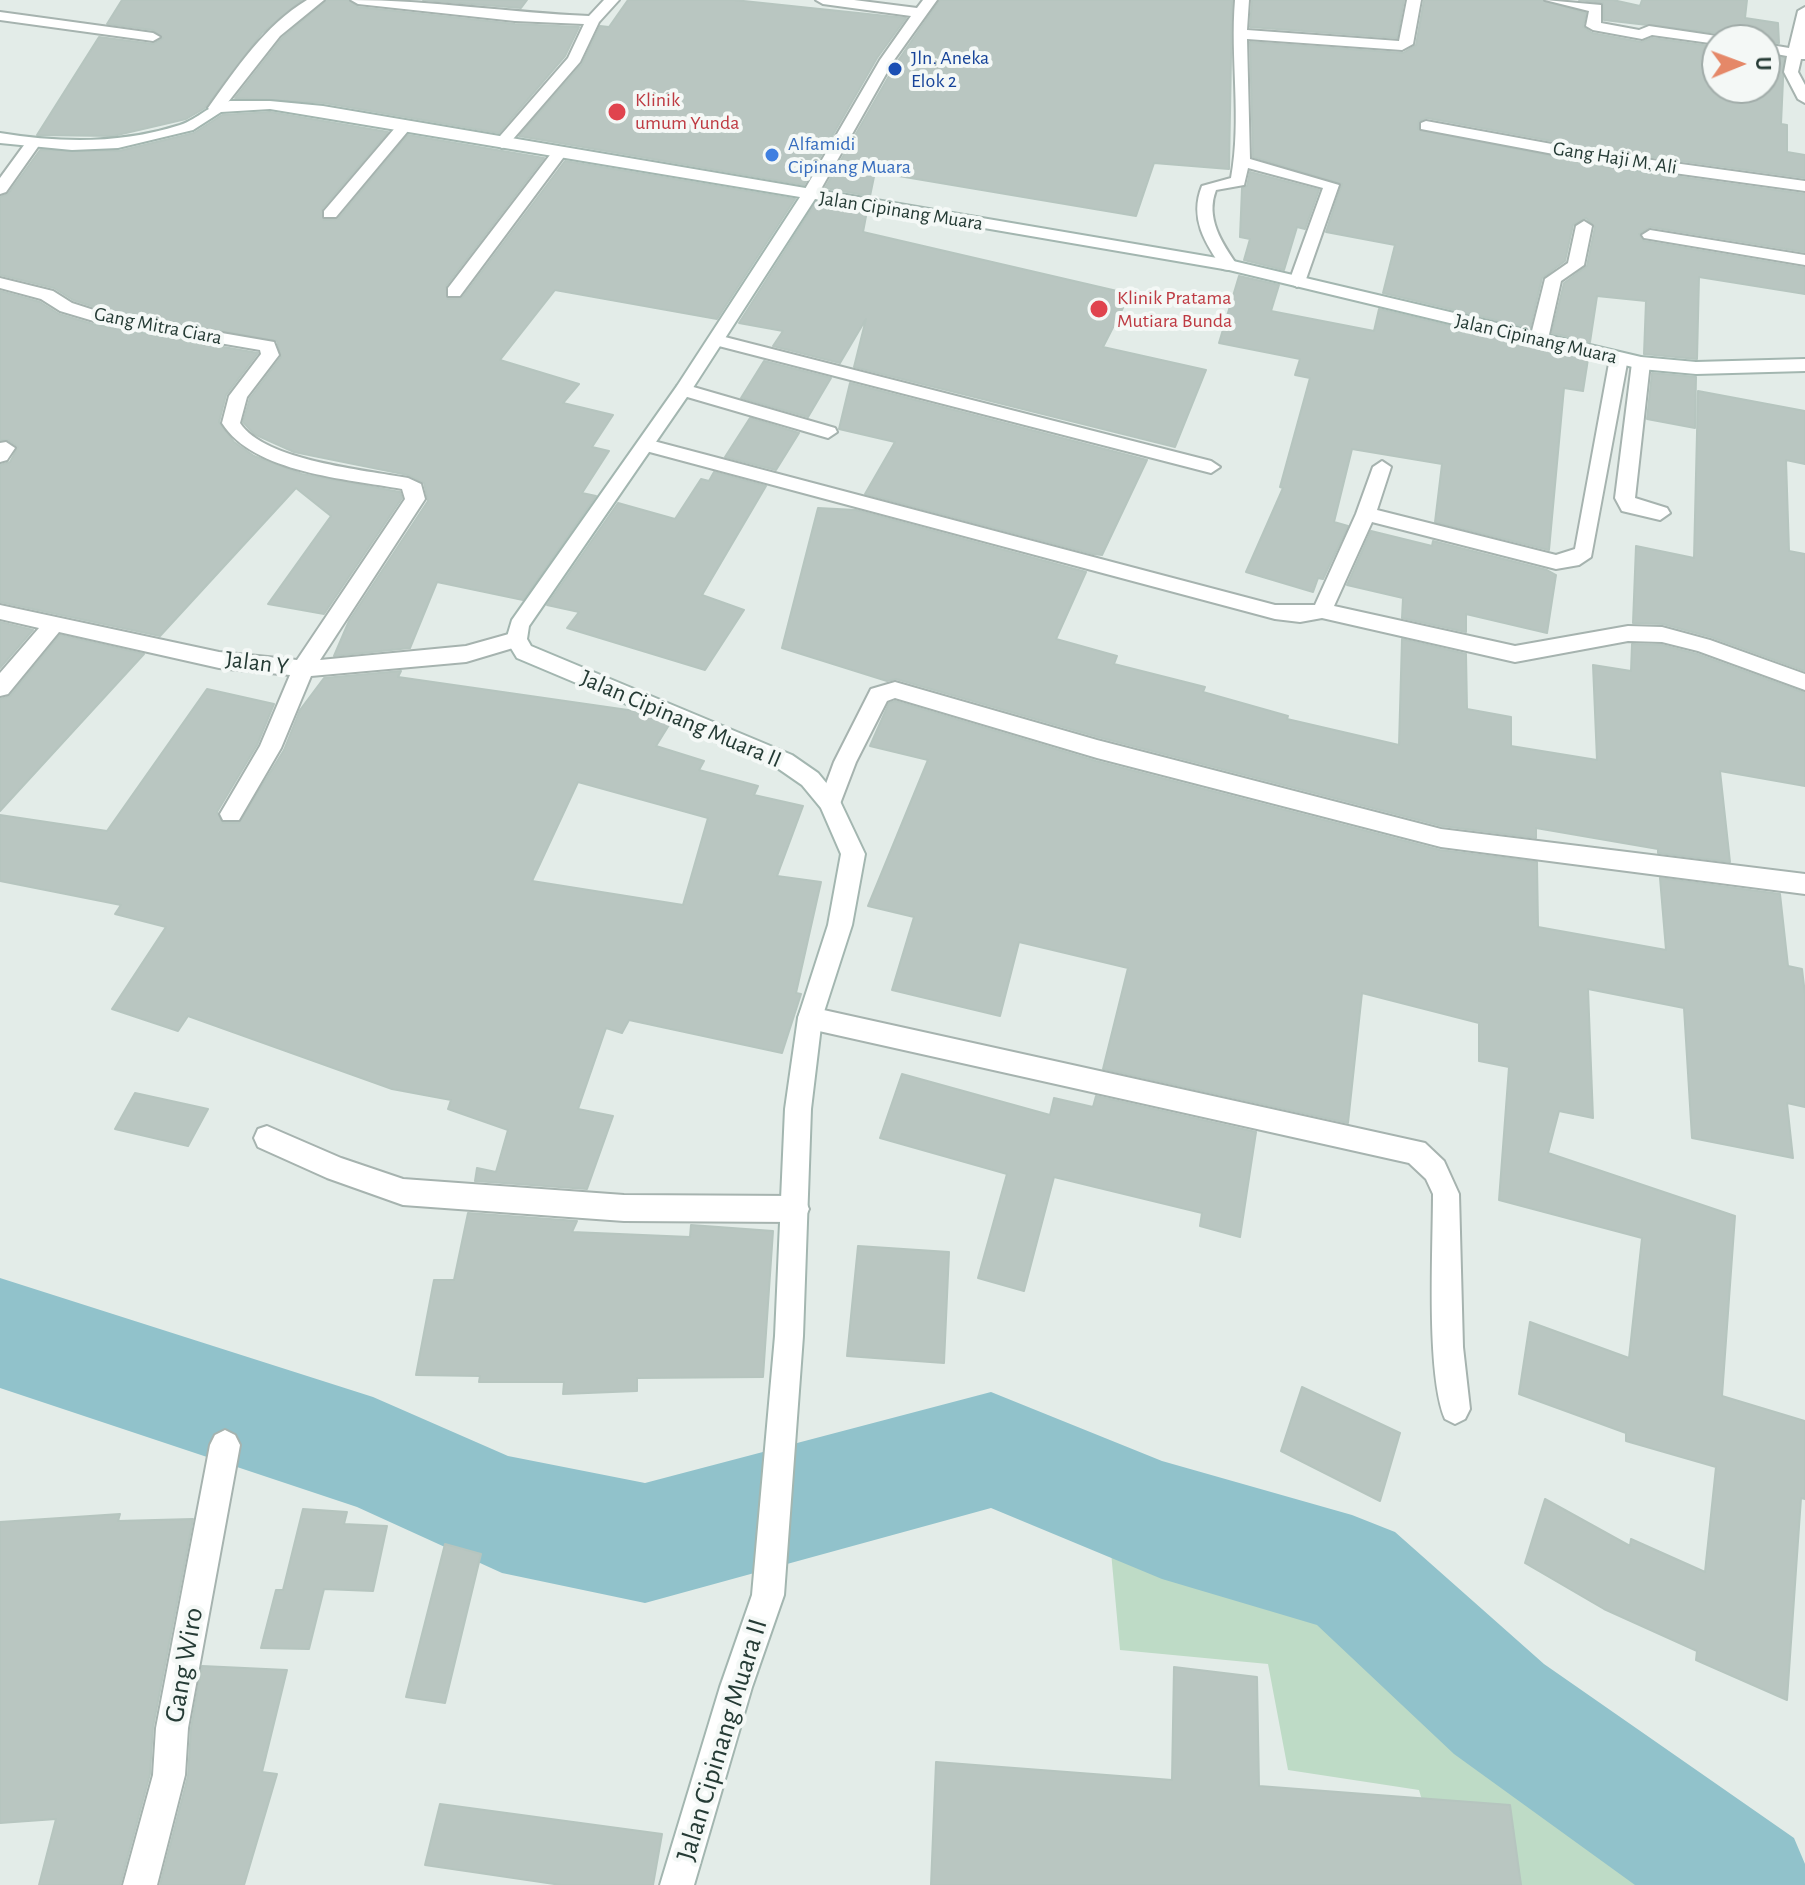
<!DOCTYPE html>
<html>
<head>
<meta charset="utf-8">
<style>
  body { margin:0 }
  #map { position:relative; width:1805px; height:1885px; overflow:hidden; background:#e3ece8; font-family:"Alegreya Sans",sans-serif }
  canvas { display:block }
  .north { position:absolute; left:1701px; top:24px; width:80px; height:80px; box-sizing:border-box; background:#f4f8f6; border:2px solid #a1aca9; border-radius:50%; rotate:89deg; font-size:22px; font-weight:700; line-height:32px; text-align:center; color:#253b35 }
  .north::after { content:''; display:block; margin:auto; width:28px; height:36px; background:#e58868; clip-path:polygon(50% 0,100% 100%,50% 72%,0 100%) }
</style>
</head>
<body>
<div id="map">
<canvas width="1805" height="1885"></canvas>
<div class="north">U</div>
</div>
<script>
const g = document.querySelector('canvas').getContext('2d');
g.lineJoin = 'round';
function fillPath(path, color) {
  g.fillStyle = color;
  g.fill(path, 'evenodd');
}
function stroke(path, color, width, dash) {
  g.strokeStyle = color;
  g.lineWidth = width;
  g.lineCap = dash ? 'butt' : 'round';
  g.setLineDash(dash || []);
  g.stroke(path);
}
function label(font, color, halo, rows, align = 'center') {
  g.font = font + ' "Alegreya Sans",sans-serif';
  g.lineWidth = 8;
  g.setLineDash([]);
  g.textBaseline = 'middle';
  g.strokeStyle = halo;
  g.fillStyle = color;
  for (const [text, x, y, turn = 0] of rows) {
    g.save();
    g.translate(x, y);
    g.rotate((+turn || 0) * Math.PI / 180);
    g.textAlign = isNaN(turn) ? turn : align;
    if (halo) g.strokeText(text, 0, 0);
    g.fillText(text, 0, 0);
    g.restore();
  }
}
const green = new Path2D(`
  M1109,1530L1344,1591L1489,1715L1722,1885H1447L1419,1790L1288,1770L1268,1664L1120,1650Z`);
const river = new Path2D(`
  M0,1278L373,1397L508,1456L645,1483L991,1392L1162,1461L1352,1515L1395,1532L1544,1664L1794,1838L1805,1864V1885H1635L1454,1754L1317,1625L1162,1579L991,1508L645,1603L502,1573L357,1507L0,1388Z`);
const building = new Path2D(`
  M122,0H302L262,33L205,108L186,119L113,136L37,135L99,37L153,44L163,38L153,30L107,24Z
  M327,0H348L358,7L515,24L579,27L565,56L499,133L324,103L235,98L282,38Z
  M423,0H527L521,8Z
  M628,0H734L906,18L877,58L804,185L519,136L582,64L600,26L609,27Z
  M940,0H1232L1229,169L1154,163L1136,216L875,172L870,196L825,188L897,62Z
  M1252,0H1404L1397,38L1250,27Z
  M1424,0H1542L1586,13L1583,27L1592,33L1641,42L1652,38L1717,47V88H1765V55L1784,58L1781,124L1787,125V152L1805,155V178L1601,150L1427,118L1419,121L1418,129L1601,166L1805,194V252L1650,227L1639,234L1644,241L1805,268V294L1699,277L1697,359L1644,354L1646,301L1597,296L1590,342L1552,333L1564,283L1587,266L1595,227L1586,218L1573,225L1565,261L1542,278L1530,328L1383,293L1395,245L1326,232L1342,184L1253,157L1250,42L1403,53L1416,45Z
  M1579,0H1613L1640,6L1642,0H1747L1745,18L1778,23L1779,43L1727,40L1717,33L1604,20L1603,3Z
  M270,112L388,132L322,209L324,220L338,219L408,135L544,158L446,286L448,299L462,298L565,161L795,199L717,319L555,290L500,360L579,384L563,403L613,415L592,447L609,451L582,493L596,496L523,600L437,582L410,648L334,656L349,621L428,501L424,483L408,475L294,452L254,434L243,422L250,398L281,357L277,341L101,309L73,300L54,288L0,275V197L8,194L40,150L119,151L194,133L222,115Z
  M1250,172L1319,190L1305,229L1297,227L1284,270L1244,260L1250,239L1240,237L1242,188L1247,186Z
  M816,202L867,211L863,232L1130,294L1103,347L1206,370L1175,447L854,367L866,319L840,363L773,346L783,331L739,323Z
  M1239,276L1279,285L1271,311L1374,331L1379,309L1588,359L1583,391L1564,388L1549,550L1435,522L1442,464L1352,449L1334,522L1348,526L1323,579L1318,578L1313,592L1246,572L1283,488L1280,487L1310,378L1295,375L1300,359L1219,343Z
  M0,291L40,302L59,314L96,325L258,353L226,395L219,422L234,442L254,456L302,474L400,492L402,498L324,614L268,604L331,516L296,488L160,636L0,602V465L10,462L18,447L8,440H0Z
  M764,361L831,378L808,417L741,398Z
  M1652,373L1696,377L1695,428L1647,419Z
  M850,383L1147,460L1102,555L1093,554L865,494L895,442L839,429Z
  M1698,391L1805,411V464L1786,460L1789,551L1805,554V671L1711,637L1663,624L1633,623L1636,546L1694,558Z
  M750,418L799,433L776,470L725,457Z
  M714,472L766,486L702,595L744,610L705,670L567,628L579,612L547,605L618,503L675,519L701,479L709,481Z
  M818,508L856,510L1086,572L1056,639L1117,656L1114,664L1205,687L1203,692L1288,716L1287,719L1399,745L1402,639L1466,654L1467,709L1511,717V746L1597,760L1593,665L1631,671L1632,644L1662,645L1697,654L1805,693V786L1720,771L1730,862L1658,853V849L1536,828V838L1442,826L1098,737L896,679L887,681L782,648Z
  M1371,531L1432,546L1433,541L1547,570L1556,575L1547,633L1466,614V632L1402,618L1403,598L1347,585Z
  M0,622L33,630L0,668Z
  M60,635L144,654L0,811V699L10,696Z
  M401,671L398,677L635,711L669,725L656,746L704,761L699,770L758,786L754,795L803,806L777,876L821,882L796,993L801,994L782,1053L629,1020L622,1033L606,1028L578,1109L613,1116L587,1189L475,1181L477,1168L496,1172L508,1130L448,1109L451,1100L392,1089L188,1016L178,1031L112,1009L166,927L115,914L121,905L0,881V815L107,831L207,689L274,704L257,745L217,812L223,823H239L284,750L300,710L324,678ZM578,782L708,818L683,905L532,881Z
  M895,701L1096,761L1440,850L1537,862L1538,927L1666,950L1660,878L1780,894L1788,966L1802,969L1805,994V1107L1787,1103L1793,1158L1692,1138L1684,1008L1588,989L1593,1118L1559,1111L1548,1153L1735,1216L1722,1396L1805,1421V1499L1801,1498L1787,1700L1696,1660L1697,1651L1604,1609L1525,1563L1545,1499L1630,1546L1631,1539L1705,1572L1716,1467L1626,1441V1433L1519,1394L1530,1322L1629,1358L1642,1238L1499,1200L1509,1067L1479,1061V1023L1362,993L1348,1123L1103,1069L1128,968L1019,942L1000,1016L892,990L914,917L868,906L928,760L870,746L889,703Z
  M902,1074L1050,1115L1054,1098L1093,1107L1096,1096L1256,1132L1240,1237L1200,1226L1202,1213L1054,1177L1024,1291L978,1278L1007,1174L880,1138Z
  M135,1093L208,1109L188,1146L115,1129Z
  M468,1213L577,1221L572,1232L690,1237L691,1225L773,1231L763,1377L637,1378V1391L563,1394L564,1382H479L480,1376L416,1375L434,1280H454Z
  M858,1246L949,1252L944,1363L847,1356Z
  M1302,1387L1400,1433L1380,1501L1281,1451Z
  M303,1509L347,1512L344,1524L387,1526L373,1591L324,1589L309,1649L261,1648L276,1590H283Z
  M120,1514L118,1521L193,1519L153,1727L150,1774L120,1885H39L56,1819L0,1823V1522Z
  M445,1544L481,1554L445,1703L406,1697Z
  M202,1666L287,1670L262,1772L277,1774L244,1885H160L188,1776L191,1728Z
  M1174,1667L1257,1677L1259,1786L1510,1805L1521,1885H931L936,1762L1172,1780Z
  M440,1804L662,1834L653,1885H561L425,1865Z`);
const street = new Path2D(`
  M307,0H324L280,36L221,111H211L208,108C236,69 265,25 307,0Z
  M351,0C431,0 510,13 589,16L604,0H619L599,22L580,62L507,146L502,148L494,143L568,58L584,24L515,21L358,4Z
  M816,0H854L917,8L923,0H937L894,60L817,196L809,201L801,196L880,60L911,16L823,4Z
  M1235,0H1249L1247,30L1399,41L1407,0H1421L1413,44L1402,50L1247,39L1250,159L1339,185L1305,282L1297,287L1289,282L1323,188L1248,168L1244,185L1216,190C1205,218 1222,243 1237,265L1229,270L1223,269C1205,243 1189,218 1202,186L1231,178C1242,119 1230,58 1235,0Z
  M1545,0L1601,5V23L1639,30L1649,26L1717,36L1724,40H1717V44L1652,35L1642,39L1593,30L1586,26L1589,11Z
  M1805,7V59H1801L1798,72L1805,85V103L1798,99L1784,72L1787,56L1765,52V44L1789,48L1798,11Z
  M0,12L153,33L160,37L153,41L0,20Z
  M1426,121L1601,153L1805,181V191L1601,163L1421,129V123Z
  M400,122L413,125L336,217H324V211Z
  M27,141L40,144L6,192L0,194V178Z
  M553,151L566,154L460,296H448V288Z
  M1584,221L1592,226L1584,265L1561,281L1548,339L1539,344L1533,343L1530,339L1545,279L1568,263L1576,226Z
  M1650,230L1805,255V265L1644,238L1642,235Z
  M0,278L53,291L72,303L100,312L274,342L279,355L247,397L240,423C265,461 365,470 408,478L421,484L425,499L320,660L466,646L516,632L526,640L523,645L466,662L311,676L281,748L239,820H223L220,814L260,746L290,675L219,668L59,632L8,694L0,696V673L39,628L0,619V605L219,652L297,660L405,499L402,489C348,479 253,473 222,423L229,396L261,354L260,350L97,322L60,311L41,299L0,288Z
  M717,335L1211,461L1220,467L1211,473L711,344V336Z
  M1619,352L1628,358L1591,557L1579,565L1556,569L1372,522L1334,606L1515,646L1628,626L1662,627L1710,640L1805,674V690L1698,651L1662,642L1628,641L1515,662L1322,618L1300,622L1275,619L646,451L637,445L646,439L1275,605H1315L1356,514L1373,467L1382,461L1391,467L1377,510L1556,555L1575,549L1610,358Z
  M1641,357L1650,363L1635,498L1667,508L1670,513L1660,520L1622,511L1615,498L1632,363Z
  M683,384L835,428L837,432L828,438L677,394V386Z
  M6,442L15,448L7,460L0,462V443Z
  M895,682L1097,740L1441,829L1805,874V894L1441,847L1097,758L895,698L887,701L856,762L838,809H822L819,803L834,762L871,689Z
  M810,1007L1425,1143L1444,1161L1459,1194L1463,1347L1470,1409L1465,1419L1455,1424L1445,1419C1426,1374 1433,1249 1433,1194L1426,1179L1409,1163L810,1029L801,1026L798,1018L801,1010Z
  M267,1126L341,1158L403,1179L624,1195L796,1196L805,1200L809,1209L805,1218L796,1222L624,1221L403,1205L327,1178L258,1147L254,1138L258,1129Z
  M225,1430L235,1435L240,1445L188,1728L185,1775L157,1885H123L153,1775L156,1728L210,1445L215,1435Z`);
const secondary = new Path2D(`
  M230,101H270L323,106L1229,260L1641,357L1696,362L1805,359V371L1696,374L1641,369L1229,270L815,199L689,394L529,626L527,639L531,646L792,755L818,773L838,797L865,854L852,925L822,1018L811,1109L803,1336L784,1595L752,1687L694,1885H660L720,1687L752,1595L775,1336L785,1109L798,1018L828,925L841,854L821,808L802,785L776,767L517,658L506,640L512,620L677,386L800,197L270,109L221,112L193,130L118,148L72,150L0,143V133C61,143 121,144 180,125C200,118 206,106 230,101Z`);
const markers = [
  [895,69,8,"#1a4fb4"],
  [617,112,10,"#e0444e"],
  [772,155,8,"#3f7fe0"],
  [1099,309,10,"#e0444e"]
];
const farTransitnames = [
  ["Jln. Aneka",911,58],
  ["Elok 2",911,81]
];
const farHealthnames = [
  ["Klinik",635,100],
  ["umum Yunda",635,123],
  ["Klinik Pratama",1117,298],
  ["Mutiara Bunda",1117,321]
];
const farShopnames = [
  ["Alfamidi",788,144],
  ["Cipinang Muara",788,167]
];
const farStreetnames = [
  ["Gang Haji M. Ali",1615,158,9],
  ["Jalan Cipinang Muara",901,211,9],
  ["Gang Mitra Ciara",158,326,11],
  ["Jalan Cipinang Muara",1536,339,13]
];
const streetNames = [
  ["Jalan Y",257,663,7],
  ["Jalan Cipinang Muara II",681,719,23]
];
const nearStreetnames = [
  ["Gang Wiro",184,1665,-80],
  ["Jalan Cipinang Muara II",722,1740,-73]
];
fillPath(green, '#bedbc6');
fillPath(river, '#91c2cb');
fillPath(building, '#b9c6c1');
stroke(building, '#b6c5bf', 2);
stroke(street, '#a6b3af', 4);
stroke(secondary, '#a3b6b0', 4);
fillPath(street, '#fff');
fillPath(secondary, '#fff');
for (const [x, y, r, color] of markers) {
  const dot = new Path2D();
  dot.arc(x, y, r, 0, 2 * Math.PI);
  g.fillStyle = color;
  g.fill(dot);
  stroke(dot, '#f4f8f6', 3);
}
label('20px', '#164399', '#f4f8f6', farTransitnames, 'left');
label('20px', '#be3a42', '#f4f8f6', farHealthnames, 'left');
label('20px', '#366cbe', '#f4f8f6', farShopnames, 'left');
label('20px', '#253b35', '#f4f8f6', farStreetnames);
label('24px', '#253b35', '#f4f8f6', streetNames);
label('28px', '#253b35', '#f4f8f6', nearStreetnames);
</script>
</body>
</html>
